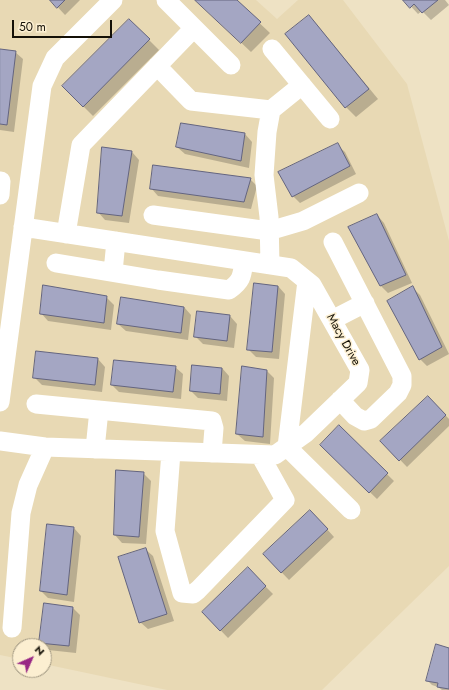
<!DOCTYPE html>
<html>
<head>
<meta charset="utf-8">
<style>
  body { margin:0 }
  #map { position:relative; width:449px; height:690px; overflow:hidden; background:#eee2c4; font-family:Jost,sans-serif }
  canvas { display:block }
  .north { position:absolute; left:12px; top:638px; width:40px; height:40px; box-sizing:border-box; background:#fcefd1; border:1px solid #9f9680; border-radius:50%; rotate:45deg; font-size:11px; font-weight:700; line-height:16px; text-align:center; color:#141006 }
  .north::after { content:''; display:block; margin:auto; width:14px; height:18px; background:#982785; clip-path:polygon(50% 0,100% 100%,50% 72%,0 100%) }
  .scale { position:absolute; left:12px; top:20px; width:100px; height:18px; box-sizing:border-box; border:2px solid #141006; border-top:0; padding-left:5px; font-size:12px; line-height:14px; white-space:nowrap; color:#141006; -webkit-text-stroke:3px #fcefd1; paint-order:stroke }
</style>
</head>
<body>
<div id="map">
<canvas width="449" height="690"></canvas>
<div class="north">N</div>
<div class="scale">50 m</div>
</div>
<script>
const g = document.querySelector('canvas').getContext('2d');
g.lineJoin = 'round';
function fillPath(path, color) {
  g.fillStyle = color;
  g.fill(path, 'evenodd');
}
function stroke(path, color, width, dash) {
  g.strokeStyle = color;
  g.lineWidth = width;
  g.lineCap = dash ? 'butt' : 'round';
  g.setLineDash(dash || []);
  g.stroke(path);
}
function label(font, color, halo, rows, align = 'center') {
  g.font = font + ' Jost,sans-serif';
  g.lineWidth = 3;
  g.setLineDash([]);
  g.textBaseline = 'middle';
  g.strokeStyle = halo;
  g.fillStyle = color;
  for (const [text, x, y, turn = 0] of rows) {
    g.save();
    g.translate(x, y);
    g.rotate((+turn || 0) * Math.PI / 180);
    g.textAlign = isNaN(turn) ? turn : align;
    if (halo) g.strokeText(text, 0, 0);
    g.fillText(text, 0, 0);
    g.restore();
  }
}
const built = new Path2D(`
  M0,0H256L277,19L298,0H343L407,84L449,241V566L322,690H167L44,664V646H20V659L0,655Z`);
const shadow = new Path2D(`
  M51,0H80L65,15Z
  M196,0H235L270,33L251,52Z
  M405,0H445L449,5L431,20L422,11L418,14Z
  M309,16L318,26L378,99L356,117L346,107L287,34Z
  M129,20L159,50L93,116L63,86Z
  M0,50L15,52L23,59L14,132L0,130Z
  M245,134L252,142L249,168L185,154L177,147Z
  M337,145L345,152L356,174L300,203L293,196Z
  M132,152L139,160L129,223L105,220L98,212Z
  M250,179L257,186L251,209L158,196L151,188Z
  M377,215L384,223L412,283L388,293L381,286L349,227Z
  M278,286L285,294L279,359L256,357L248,349Z
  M413,288L420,295L449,354L427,366L420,359Z
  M106,297L114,305L111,330L48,321L41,313Z
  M122,299L184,307L191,315L188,340L126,331L118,324Z
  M198,312L230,316L237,324L234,348L203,344L195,336Z
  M98,359L105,367L102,392L42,385L34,377Z
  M175,367L183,374L181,399L119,392L112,385Z
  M222,368L229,376L227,401L198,398L191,391Z
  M267,371L274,378L270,444L245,441L237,434Z
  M428,397L449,419V426L407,467L382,441Z
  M339,427L394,481L377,499L321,445Z
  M117,471L143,473L151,481L146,544L122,543L115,535Z
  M317,518L334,537L289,580L264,554Z
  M74,528L81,536L74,602L48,598L41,591Z
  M145,549L153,556L174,621L148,629L140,622Z
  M248,569L273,594L228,638L203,612Z
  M45,604L73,608L80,615L76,653L48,650L40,642Z
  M449,649V690H442L438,687L432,685L427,680Z`);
const building = new Path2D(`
  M50,0H65L57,8Z
  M195,0H237L261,22L241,43Z
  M403,0H438L422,13L414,4L410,8Z
  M309,15L369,89L345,108L285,34Z
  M129,19L150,39L83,107L62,86Z
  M0,49L16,51L7,125L0,124Z
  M181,123L245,133L241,161L176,147Z
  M338,143L350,166L292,197L278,172Z
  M102,147L132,151L122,216L97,213Z
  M153,165L251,178L244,202L150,189Z
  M377,214L406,275L380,286L348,227Z
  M254,283L278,286L272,352L247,350Z
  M43,285L107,296L104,323L40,314Z
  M413,286L442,347L419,360L387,301Z
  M121,297L184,307L181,333L117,324Z
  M197,311L230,315L227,341L194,337Z
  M36,351L98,358L95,385L33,378Z
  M114,360L176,366L173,392L111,385Z
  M192,365L222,368L220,394L190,391Z
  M242,366L267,370L263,437L236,434Z
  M428,396L446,415L399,461L380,441Z
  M339,425L388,473L369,493L320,445Z
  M116,470L144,472L139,537L114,535Z
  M310,510L328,529L281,573L263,554Z
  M47,524L74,527L67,595L40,591Z
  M146,548L167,614L139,623L118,557Z
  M248,567L266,586L220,631L202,612Z
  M44,603L73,607L69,646L39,643Z
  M436,644L449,648V689L437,687L438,683L426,681Z`);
const minor = new Path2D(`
  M166,0L231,65
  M272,49L330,119
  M157,66L191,101L271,110
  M0,181H1L0,195
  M153,215L269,231L303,221L359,193
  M66,234L81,145L194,28
  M333,242L402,376V385L398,393L371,419L364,421L355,416L340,400
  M56,263L158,280L229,290C242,281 242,276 244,261
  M270,265L269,217L264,175L267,132L271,110L302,85
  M113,272L116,241
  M307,281L287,447L351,510
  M332,320L365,303
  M0,402L42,86L55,58L113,0
  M36,404L212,421L214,428L212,453
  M0,441L45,447L275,455L306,433L358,383L360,370L312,285L291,268L23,227
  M95,449L99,410
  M171,452L165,531L182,593L193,594L198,590L285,500L260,455
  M12,628L21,513L28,485L45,447`);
const streetNames = [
  ["Macy Drive",343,340,61]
];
fillPath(built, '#e8d9b4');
fillPath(shadow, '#0003');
fillPath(building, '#a4a6c3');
stroke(building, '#646580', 1);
stroke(minor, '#fff', 19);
label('12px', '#141006', '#fcefd1', streetNames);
</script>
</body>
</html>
